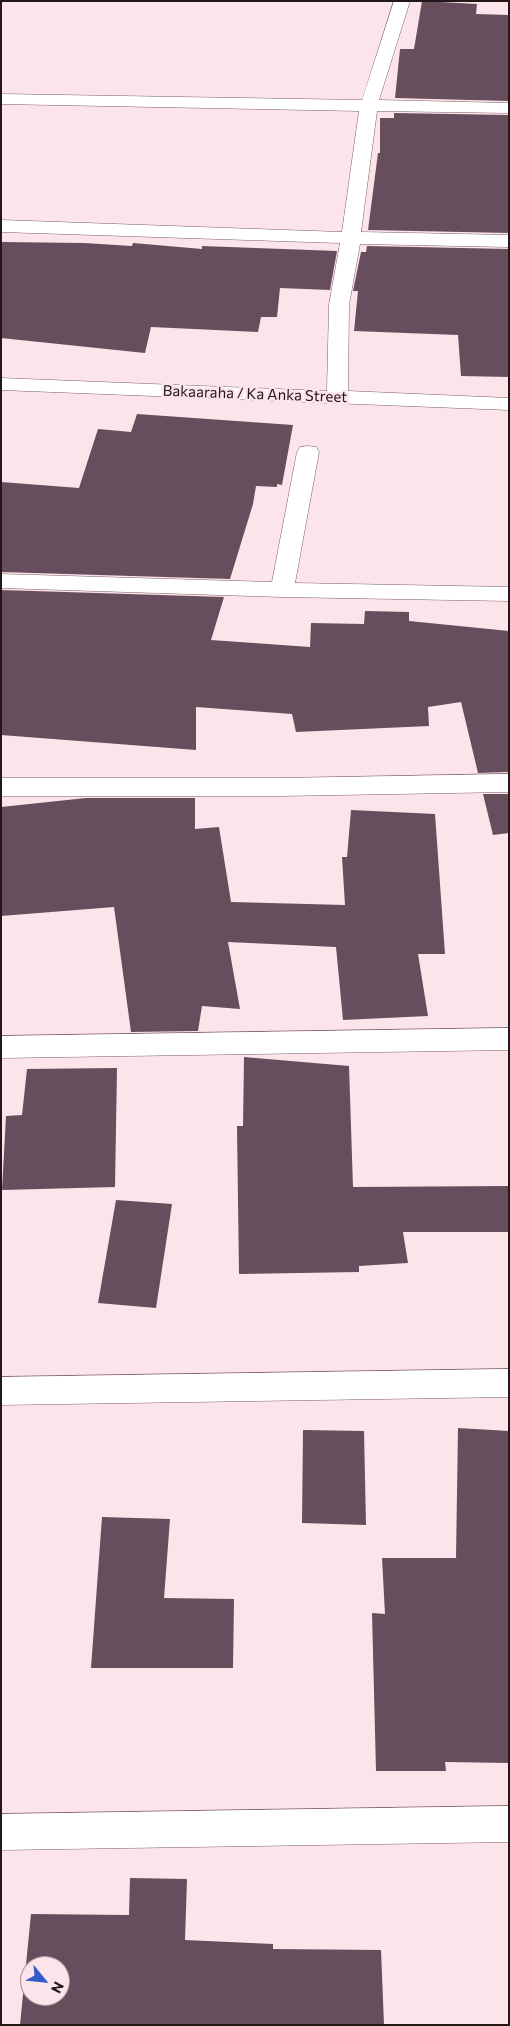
<!DOCTYPE html>
<html>
<head>
<meta charset="utf-8">
<style>
  body { margin:0 }
  #map { position:relative; width:510px; height:2026px; overflow:hidden; background:#fbe5ea; font-family:Commissioner,sans-serif }
  canvas { display:block }
  .frame { position:absolute; inset:0; border:2px solid #231719; pointer-events:none }
  .north { position:absolute; left:20px; top:1956px; width:50px; height:50px; box-sizing:border-box; background:#fbe5ea; border:1px solid #a59396; border-radius:50%; rotate:118deg; font-size:14px; font-weight:700; line-height:20px; text-align:center; color:#231719 }
  .north::after { content:''; display:block; margin:auto; width:18px; height:22px; background:#345ccd; clip-path:polygon(50% 0,100% 100%,50% 72%,0 100%) }
</style>
</head>
<body>
<div id="map">
<canvas width="510" height="2026"></canvas>
<div class="frame"></div>
<div class="north">N</div>
</div>
<script>
const g = document.querySelector('canvas').getContext('2d');
g.lineJoin = 'round';
function fillPath(path, color) {
  g.fillStyle = color;
  g.fill(path, 'evenodd');
}
function stroke(path, color, width, dash) {
  g.strokeStyle = color;
  g.lineWidth = width;
  g.lineCap = dash ? 'butt' : 'round';
  g.setLineDash(dash || []);
  g.stroke(path);
}
function label(font, color, halo, rows, align = 'center') {
  g.font = font + ' Commissioner,sans-serif';
  g.lineWidth = 5;
  g.setLineDash([]);
  g.textBaseline = 'middle';
  g.strokeStyle = halo;
  g.fillStyle = color;
  for (const [text, x, y, turn = 0] of rows) {
    g.save();
    g.translate(x, y);
    g.rotate((+turn || 0) * Math.PI / 180);
    g.textAlign = isNaN(turn) ? turn : align;
    if (halo) g.strokeText(text, 0, 0);
    g.fillText(text, 0, 0);
    g.restore();
  }
}
const building = new Path2D(`
  M422,1L477,4L476,14L509,15V101L395,98L400,49H414Z
  M394,113L509,115V233L368,230L378,153H380V118H394Z
  M1,242L84,243L132,246L133,243L202,249V246L337,251L330,290L280,288L277,317H261L258,332L151,327L145,353L1,338Z
  M367,246L509,249V377L461,376L458,335L354,331L358,291H353L361,252H366Z
  M137,414L293,425L282,485L277,484V487L256,486L253,504L230,579L1,572V482L79,488L98,429L131,432Z
  M1,590L224,597L211,640L310,647L311,623L364,624L365,611L409,612V621L509,631V772L478,773L461,702L428,707L429,726L296,732L292,714L196,707V750L1,735Z
  M483,794H509V833L493,835Z
  M86,798H195V829L219,827L231,902L345,905L342,857H347L351,810L435,814L445,954H418L428,1016L343,1020L336,947L228,942L240,1009L202,1006L198,1031L131,1032L114,907L1,916V807Z
  M244,1057L349,1066L353,1187L509,1186V1232H403L408,1263L359,1266V1272L239,1274L237,1126H243Z
  M117,1068L115,1187L2,1190L6,1116L22,1115L27,1069Z
  M116,1200L172,1204L156,1308L98,1303Z
  M458,1428L509,1431V1763L445,1762L446,1771H376L372,1613L385,1614L382,1558H456Z
  M303,1430L364,1431L366,1525L302,1523Z
  M102,1517L170,1519L164,1598L234,1599L233,1668H91Z
  M130,1878L187,1879L185,1940L273,1944V1949L381,1950L384,2025H20L31,1914L129,1915ZM30,1966H60V1996H30Z`);
const minor = new Path2D(`
  M394,1H410L379,100L509,103V113L377,111L361,232L509,235V247L360,244L349,305L348,391L509,398V410L1,390V378L327,391L329,305L340,243L1,232V220L342,232L359,111L1,104V94L362,100Z
  M308,446L316,447L319,452L295,583L509,587V601L282,597L1,588V574L272,582L297,452L300,447Z
  M509,774V792L281,796H1V778H281Z
  M509,1028V1050L1,1058V1036Z
  M509,1369V1397L1,1405V1377Z
  M509,1806V1842L1,1850V1814Z`);
const farStreetnames = [
  ["Bakaaraha / Ka Anka Street",255,394,2]
];
fillPath(building, '#674e5c');
stroke(minor, '#7c5e64', 1);
fillPath(minor, '#fff');
label('15px', '#231719', '#fbe5ea', farStreetnames);
</script>
</body>
</html>
